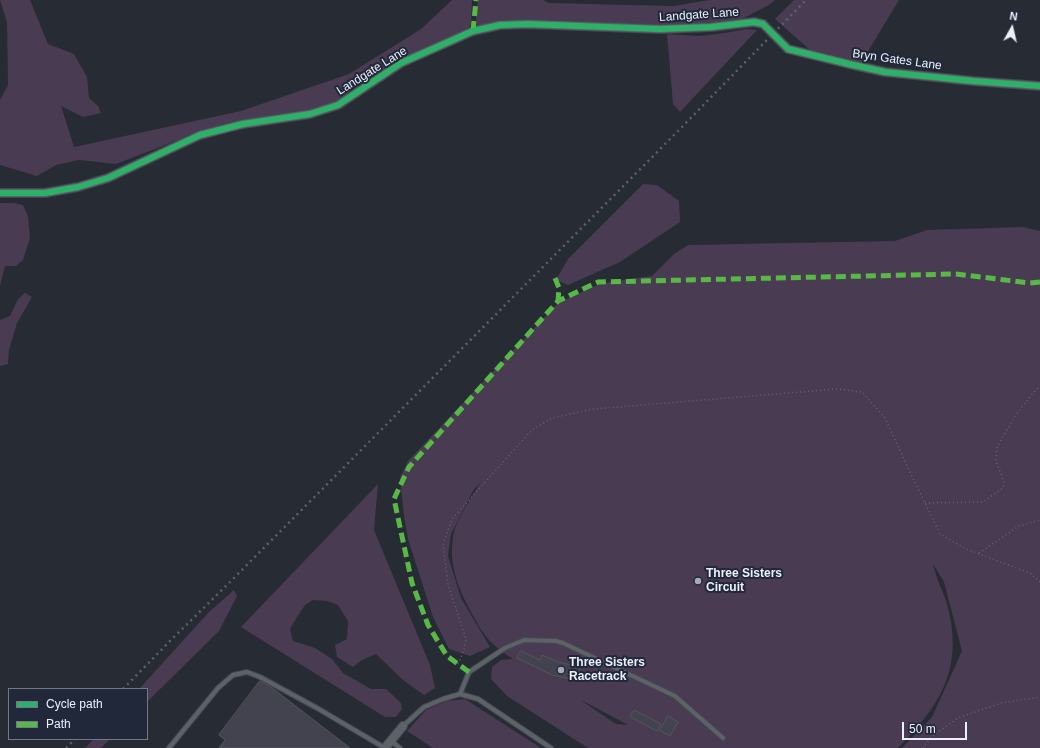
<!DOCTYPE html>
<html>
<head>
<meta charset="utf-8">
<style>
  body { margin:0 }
  #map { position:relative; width:1040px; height:748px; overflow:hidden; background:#272b34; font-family:Helvetica,sans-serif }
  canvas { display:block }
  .legend { position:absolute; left:8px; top:688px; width:140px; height:52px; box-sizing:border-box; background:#21283a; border:1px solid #727888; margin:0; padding:5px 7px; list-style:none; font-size:12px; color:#ebf0fc }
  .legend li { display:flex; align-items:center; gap:8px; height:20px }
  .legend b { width:20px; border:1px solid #727888 }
  .north { position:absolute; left:992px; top:8px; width:40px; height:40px; -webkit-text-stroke:3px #21283a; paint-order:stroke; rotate:8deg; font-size:11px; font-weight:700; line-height:16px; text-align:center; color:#ebf0fc }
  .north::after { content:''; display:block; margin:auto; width:14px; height:18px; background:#ebf0fc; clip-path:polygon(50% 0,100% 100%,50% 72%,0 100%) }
  .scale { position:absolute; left:902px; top:722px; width:65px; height:18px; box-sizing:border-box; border:2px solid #ebf0fc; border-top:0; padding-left:5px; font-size:12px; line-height:14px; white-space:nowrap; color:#ebf0fc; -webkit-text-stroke:3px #21283a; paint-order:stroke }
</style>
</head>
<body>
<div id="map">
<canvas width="1040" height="748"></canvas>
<ul class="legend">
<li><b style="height:5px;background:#2db169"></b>Cycle path</li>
<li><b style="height:5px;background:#58b947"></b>Path</li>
</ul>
<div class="north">N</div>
<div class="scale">50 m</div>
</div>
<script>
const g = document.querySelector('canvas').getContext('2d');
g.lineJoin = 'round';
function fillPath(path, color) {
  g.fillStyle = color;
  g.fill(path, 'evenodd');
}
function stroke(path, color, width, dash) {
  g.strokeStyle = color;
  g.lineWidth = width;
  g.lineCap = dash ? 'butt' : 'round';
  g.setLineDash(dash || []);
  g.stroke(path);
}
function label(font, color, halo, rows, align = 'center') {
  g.font = font + ' Helvetica,sans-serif';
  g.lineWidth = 4;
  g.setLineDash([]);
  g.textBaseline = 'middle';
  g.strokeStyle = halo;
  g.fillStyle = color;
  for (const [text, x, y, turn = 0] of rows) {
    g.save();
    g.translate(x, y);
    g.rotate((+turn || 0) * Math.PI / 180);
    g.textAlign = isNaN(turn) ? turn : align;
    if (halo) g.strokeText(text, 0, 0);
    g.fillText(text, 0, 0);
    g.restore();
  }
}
const green = new Path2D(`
  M0,0H30L48,44L74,54L87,77L89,98L98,106L101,113L83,117L61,106L74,147L241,111L349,74L421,29L452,0H472L471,24L466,31L379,73L364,77L356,74L354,78L360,88L339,103L316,110L186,137L116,164L79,160L56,165L37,176L0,165V100L8,85L7,22Z
  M478,0H543L549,3L673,6L710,0H775L769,5L738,21L666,26H483L477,25L476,18Z
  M794,0H899L861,63L810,50L775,19Z
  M746,29L757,30L680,112L673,104L667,34L700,36L725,33Z
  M643,184L657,185L679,201L680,222L620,262L568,285L556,280L568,259Z
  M0,203H14L23,205L28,216L30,238L23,260L16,266H5L0,286Z
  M1023,227L1040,231V748H902L932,717L962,651L944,582L933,564C936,578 943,591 947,604C964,667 942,704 898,748H588L507,696L491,679L492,667L501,660L513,659C505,654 490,643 485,635C481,630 478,625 475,619C461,595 448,567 453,538C455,521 469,502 477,488L481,483L474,489L451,534L448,556L461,598L490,647L470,656L449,649L433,617L408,539L404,516L400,478L408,461L558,303L602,283L652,276L674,254L688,245L895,241L927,230ZM582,701H583L628,725L616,724Z
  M25,293L32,297L17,323L9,350L8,364L0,366V320L10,316L18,299Z
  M378,484L374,530L430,665L435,688L424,695L403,680L376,654L362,660L353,667L337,657L335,645L347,639L348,621L338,605L327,601L313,600L305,605L297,617L290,629L293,641L315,648L332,659L343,673L371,689H386L401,703L402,709L396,717H385L241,627Z
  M234,590L237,596L219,631L147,702V689H139L209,612Z
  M465,699L541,748H433L407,731L426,710L446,701Z
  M94,739H110L101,748H85Z`);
const building = new Path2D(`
  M521,651L540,660L542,655L558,662L580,667L579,673H577L575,680L552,675L517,658Z
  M260,681L271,687L350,748H219L225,740L219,735Z
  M634,710L661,724L657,731L630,717Z
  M668,716L678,722L670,736L660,731Z`);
const path = new Path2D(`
  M925,503L983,502L1003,488L1004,482L996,461L997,447L1015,416L1033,393L1040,386
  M979,553L1019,526L1040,520
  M458,664L464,650L466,639L448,585L443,544L452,519L532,430L552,418L593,409L837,389L862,392L885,418L908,468L940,534L966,549L1030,573L1040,582
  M923,748L930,738L958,718L1001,703L1040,697`);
const service = new Path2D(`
  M460,694L469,672L505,648L524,640L556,641L563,643L675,696L723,738
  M403,726L424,707L443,699L460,694L478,699L551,748
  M391,741L400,748
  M169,748L218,688L233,675L247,672L260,677L317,708L385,748`);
const minor = new Path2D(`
  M788,49L849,64L885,72L973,81L1040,86
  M0,193H45L78,187L108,178L200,135L243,124L310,114L338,105L401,63L473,31L500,25L527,24L660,29L711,27L754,22L763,24
  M385,748L403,726`);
const rail = new Path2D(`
  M123,689L173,638L228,584L678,131L806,0
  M66,748L75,739`);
const minorBridge = new Path2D(`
  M763,24L788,49`);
const quiet = new Path2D(`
  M473,31L476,0
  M555,278L559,288L558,301
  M469,672L447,656L428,625L412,583L394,499L409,467L558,301L598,282L956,274L1030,283L1040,282`);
const cycleway = new Path2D(`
  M0,193H45L78,187L108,178L200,135L243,124L310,114L338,105L401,63L473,31L500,25L527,24L660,29L711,27L754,22L763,24L788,49L849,64L885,72L973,81L1040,86`);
const markers = [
  [698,581,4,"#a6abb6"],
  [561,670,4,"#a6abb6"]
];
const streetNames = [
  ["Landgate Lane",699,15,-4],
  ["Bryn Gates Lane",897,60,8],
  ["Landgate Lane",372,71,-32]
];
const poiNames = [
  ["Three Sisters",706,574],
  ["Circuit",706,588],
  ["Three Sisters",569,663],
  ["Racetrack",569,677]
];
fillPath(green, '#493b52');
fillPath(building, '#434350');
stroke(building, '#54545d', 1);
stroke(service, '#454851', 6);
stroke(minor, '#454851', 10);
stroke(path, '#63666d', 1.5, [1, 3]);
stroke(service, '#5d6168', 4);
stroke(minor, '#5d6168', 8);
stroke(rail, '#5e616a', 2.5, [2, 4]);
stroke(minorBridge, '#454851', 10, []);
stroke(minorBridge, '#5d6168', 8);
stroke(quiet, '#58b947', 5, [10, 5]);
stroke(cycleway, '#2db169', 6);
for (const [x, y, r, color] of markers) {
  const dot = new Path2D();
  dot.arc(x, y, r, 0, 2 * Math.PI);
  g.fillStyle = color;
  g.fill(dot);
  stroke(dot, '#21283a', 1.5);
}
label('12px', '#ebf0fc', '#21283a', streetNames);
label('bold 12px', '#ebf0fc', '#21283a', poiNames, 'left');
</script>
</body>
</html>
